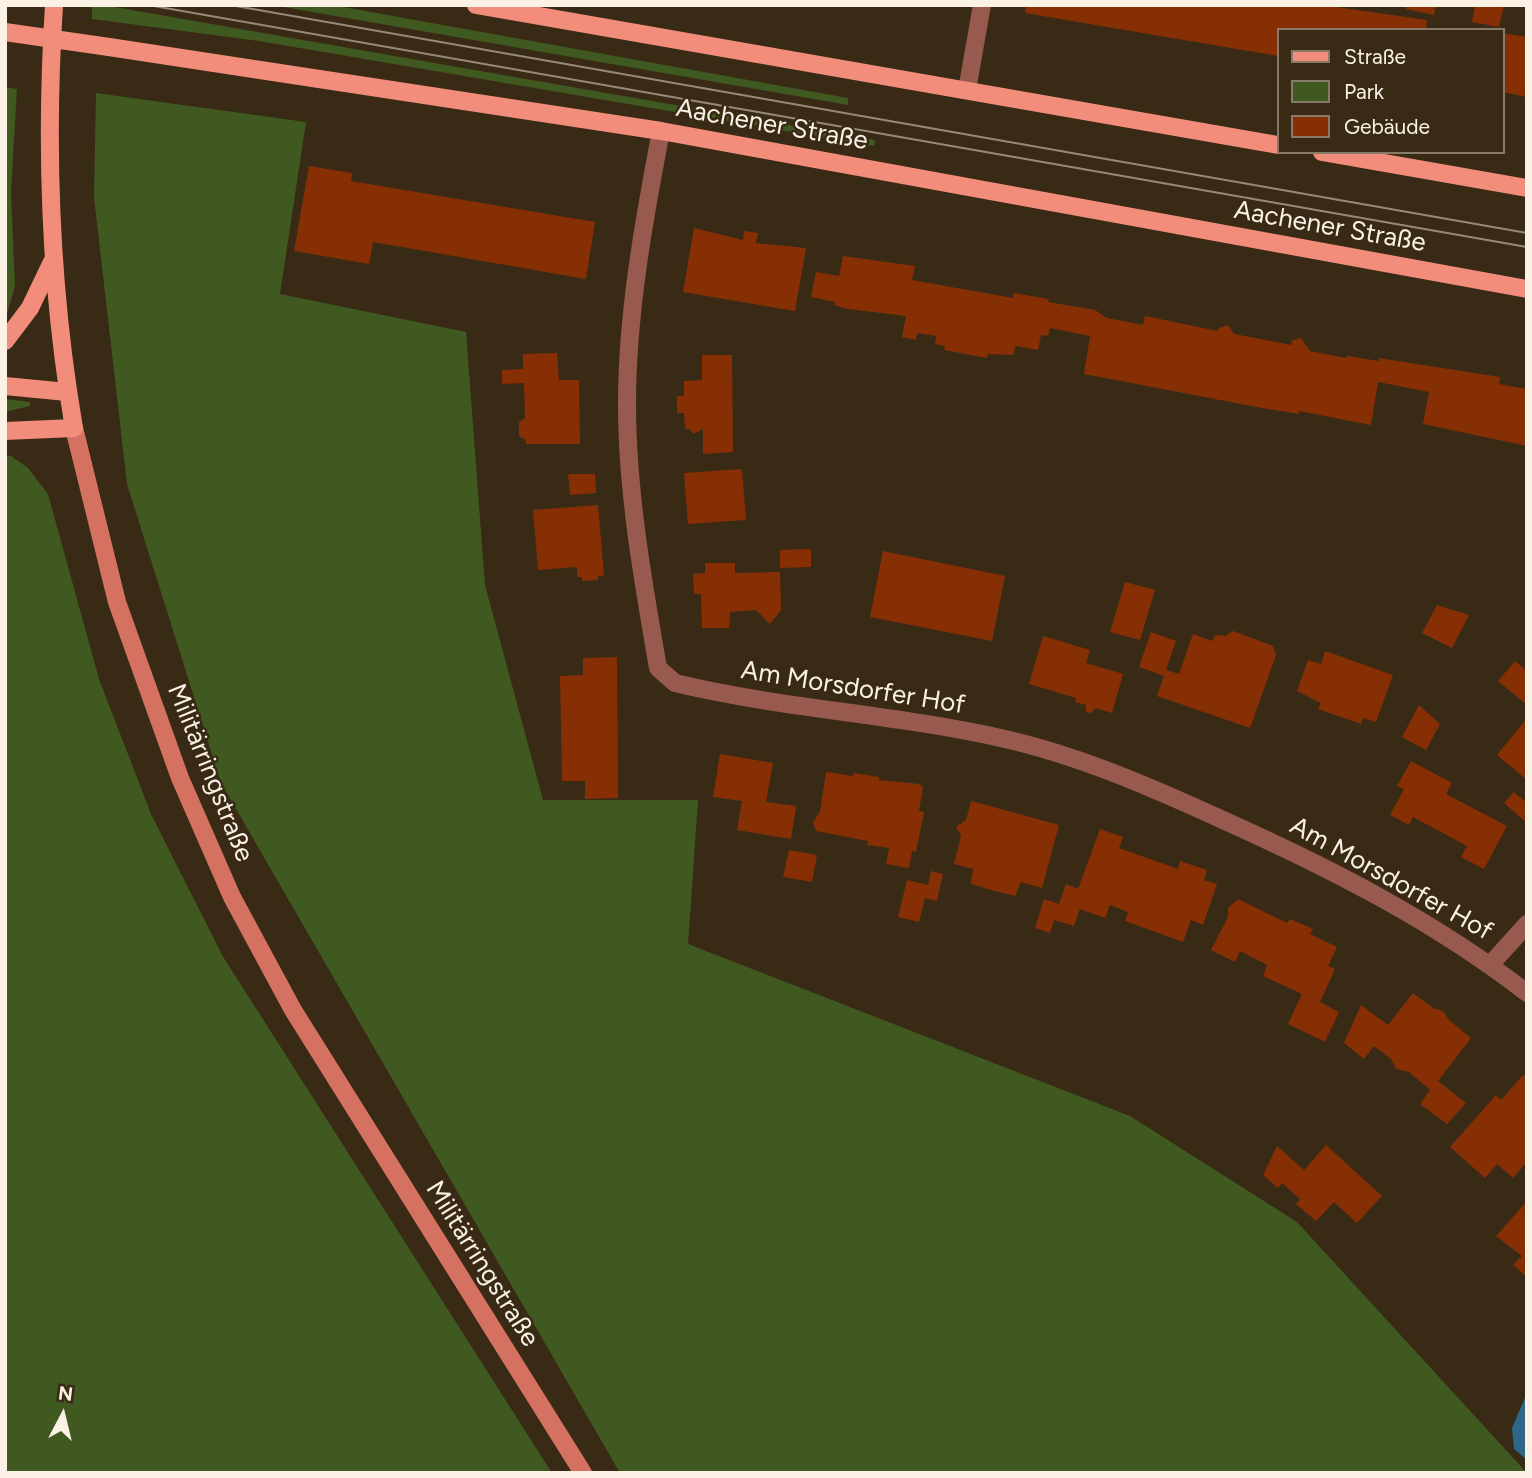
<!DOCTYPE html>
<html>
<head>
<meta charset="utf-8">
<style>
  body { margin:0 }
  #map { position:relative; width:1532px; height:1478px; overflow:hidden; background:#392a16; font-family:Figtree,sans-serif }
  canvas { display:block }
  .frame { position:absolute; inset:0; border:7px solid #fbf1e5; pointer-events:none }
  .legend { position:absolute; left:1277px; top:28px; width:228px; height:126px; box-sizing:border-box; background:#392a16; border:2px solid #877a69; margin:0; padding:9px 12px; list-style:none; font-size:21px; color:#fbf1e5 }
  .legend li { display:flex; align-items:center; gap:14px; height:35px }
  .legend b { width:35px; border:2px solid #877a69 }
  .north { position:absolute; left:28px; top:1380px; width:70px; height:70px; -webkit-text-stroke:5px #392a16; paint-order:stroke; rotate:7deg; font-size:19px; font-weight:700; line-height:28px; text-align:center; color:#fbf1e5 }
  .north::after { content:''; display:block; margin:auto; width:24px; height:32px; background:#fbf1e5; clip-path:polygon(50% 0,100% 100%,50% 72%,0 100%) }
</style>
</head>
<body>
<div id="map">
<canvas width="1532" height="1478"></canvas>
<div class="frame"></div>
<ul class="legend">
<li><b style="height:9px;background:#f38d7b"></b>Straße</li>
<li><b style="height:19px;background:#3f5920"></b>Park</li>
<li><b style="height:19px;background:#862f05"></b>Gebäude</li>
</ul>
<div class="north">N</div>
</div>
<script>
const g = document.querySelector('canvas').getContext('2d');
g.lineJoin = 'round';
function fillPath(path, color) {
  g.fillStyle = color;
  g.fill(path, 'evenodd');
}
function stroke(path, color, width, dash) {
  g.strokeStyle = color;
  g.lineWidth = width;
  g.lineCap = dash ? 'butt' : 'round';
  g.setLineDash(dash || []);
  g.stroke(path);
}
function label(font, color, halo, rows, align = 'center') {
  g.font = font + ' Figtree,sans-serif';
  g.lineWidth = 5;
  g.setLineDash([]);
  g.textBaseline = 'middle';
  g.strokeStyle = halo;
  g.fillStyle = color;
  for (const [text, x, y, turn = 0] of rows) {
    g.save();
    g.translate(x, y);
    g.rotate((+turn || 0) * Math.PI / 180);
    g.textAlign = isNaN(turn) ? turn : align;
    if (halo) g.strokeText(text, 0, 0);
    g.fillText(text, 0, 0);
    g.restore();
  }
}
const green = new Path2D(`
  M92,5H103L875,140L874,146L259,41L92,19Z
  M272,5H332L848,98V105Z
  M5,87L17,89L11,192L15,286L5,321Z
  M96,93L306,122L280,294L466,332L485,585L543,800H698L688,944L1130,1116L1297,1222L1527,1473H620L221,783L127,484L94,197Z
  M5,399L30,402V406L5,412Z
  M5,456H11L28,468L48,494L99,679L151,814L222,955L552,1473H5Z`);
const water = new Path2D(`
  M1527,1393V1460L1514,1449L1512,1428Z`);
const building = new Path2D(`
  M1026,5H1322L1427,20L1426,30H1278V56L1025,13Z
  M1407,5H1436L1434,15L1406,9Z
  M1475,5H1504L1499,27L1472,22Z
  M1502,33L1527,37V97L1502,92Z
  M309,166L352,173L351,181L595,222L586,279L373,242L369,264L294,251Z
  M694,228L743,240L744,231L758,233L756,243L806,248L795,311L683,292Z
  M843,256L915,266L912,280L1013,298L1014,293L1049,299L1048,302L1095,310L1107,318L1143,325L1145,316L1218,331L1217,329L1228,325L1234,334L1292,345L1291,341L1301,338L1310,351L1346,358L1347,356L1379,361V358L1500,377L1499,384L1527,389V446L1423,424L1429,392L1378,382L1371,425L1299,411V414L1262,408L1084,374L1090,336L1050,328L1048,336L1041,335L1038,350L1015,346L1014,355L988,354L987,358L944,350L945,346L935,344L936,336L917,333L916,340L902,337L906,316L848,309L834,305L835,302L811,297L816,272L839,276Z
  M557,353L559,380H579L580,444H526V440L519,436V422L525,418L524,383L502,384V370L523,369V354Z
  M702,355H732L733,452L703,454V429L693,434L690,429H685L684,413H677V396H684V381L702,380Z
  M742,469L746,520L688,524L684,473Z
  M568,474H595L596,493L570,495Z
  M598,505L604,576H598V580L582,581V577H577V567L538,570L533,510Z
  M811,549V567L780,568V550Z
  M883,551L1005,576L992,641L870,617Z
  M705,563H735V573L780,572L781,610L770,624L756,610L730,612L729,628H702L701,594H694L693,574L705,573Z
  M1125,582L1155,590L1140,640L1110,632Z
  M1437,605L1469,615L1452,648L1422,633Z
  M1233,631L1273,646L1276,655L1250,728L1157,696L1164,676L1139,667L1151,632L1176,641L1166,670L1179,674L1193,634L1212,641L1215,635L1225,636Z
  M1043,636L1090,650L1086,663L1123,674L1112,713L1095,708L1091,713L1086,712V705L1075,702L1076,698L1029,684Z
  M1325,651L1393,675L1376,722L1363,718L1361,724L1318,709L1321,703L1297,691L1308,660L1321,664Z
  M617,657L618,798L585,799V781H562L560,676L583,675V658Z
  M1515,661L1527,671V705L1498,681Z
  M1419,705L1440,724L1426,750L1402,737Z
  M1527,718V780L1497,755Z
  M720,754L773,763L766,802L796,806L791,839L737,830L742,801L713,797Z
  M1411,761L1452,783L1446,794L1507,826L1484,869L1461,857L1467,846L1413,817L1409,825L1390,815L1404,789L1397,786Z
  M826,772L853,776L854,773L879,777V780L919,784L923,787L919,811L924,812L916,852L912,851L909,868L886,864L889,848L867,845L868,841L816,831L813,822L820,812Z
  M1514,792L1527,803V823L1504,803Z
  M971,801L1059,825L1042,888L1021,882L1015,896L995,891L971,884L973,869L954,864L961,836L956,827L966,820Z
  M1100,829L1123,837L1119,848L1178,869L1180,861L1207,870L1204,880L1217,884L1203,925L1191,920L1183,942L1125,921L1128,912L1110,905L1105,918L1080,909L1074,926L1054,920L1050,933L1035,928L1044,899L1059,904L1066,884L1078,889Z
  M789,850L817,855L812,882L783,877Z
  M931,871L943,874L937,901L925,898L919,922L898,917L907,880L928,885Z
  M1238,899L1287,923L1290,919L1313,929L1310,934L1337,947L1328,966L1335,969L1320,1002L1339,1012L1325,1042L1288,1024L1302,994L1263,976L1267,965L1240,951L1235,962L1211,950L1228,917V908Z
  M1413,993L1433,1008L1443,1011L1449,1020L1471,1038L1438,1081L1466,1103L1447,1124L1420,1104L1430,1090L1409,1072L1396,1069L1391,1059L1374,1046L1364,1059L1344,1043L1361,1005L1388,1025Z
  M1523,1075L1527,1079V1162L1513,1178L1497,1164L1485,1178L1450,1147L1496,1095L1501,1100Z
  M1326,1145L1382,1196L1357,1223L1334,1202L1316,1221L1296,1204L1300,1199L1282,1183L1278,1188L1263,1175L1277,1146L1304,1170Z
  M1527,1201V1277L1513,1265L1522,1256L1496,1236Z`);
const street = new Path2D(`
  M967,90L982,5
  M661,131C644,220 627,313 627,404C627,492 643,581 658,668L675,683C783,709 896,714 1005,739C1080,756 1153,788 1223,820C1330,868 1434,921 1527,993
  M1490,965L1527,924`);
const secondary = new Path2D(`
  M74,428L117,602L180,778L232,897L293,1010L583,1473`);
const primary = new Path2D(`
  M476,5L1278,145
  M109,47L661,131L1527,289
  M1322,152L1527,188
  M5,341L30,308L52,262
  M5,386L67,392
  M5,431L74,428C50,288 45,146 54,5`);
const tram = new Path2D(`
  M148,5L1527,247
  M230,5L1527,233`);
const primaryBridge = new Path2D(`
  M5,32L109,47`);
const streetNames = [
  ["Aachener Straße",772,125,10],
  ["Aachener Straße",1330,227,10],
  ["Am Morsdorfer Hof",853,688,9],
  ["Militärringstraße",210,773,68],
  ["Am Morsdorfer Hof",1391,879,29],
  ["Militärringstraße",482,1264,58]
];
fillPath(green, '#3f5920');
fillPath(water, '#2d6986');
fillPath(building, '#862f05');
stroke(street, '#985a4f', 18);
stroke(secondary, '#d47160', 18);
stroke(primary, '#f38d7b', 18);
stroke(tram, '#968979', 2);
stroke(primaryBridge, '#f38d7b', 18);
label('26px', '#fbf1e5', '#392a16', streetNames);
</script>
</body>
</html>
